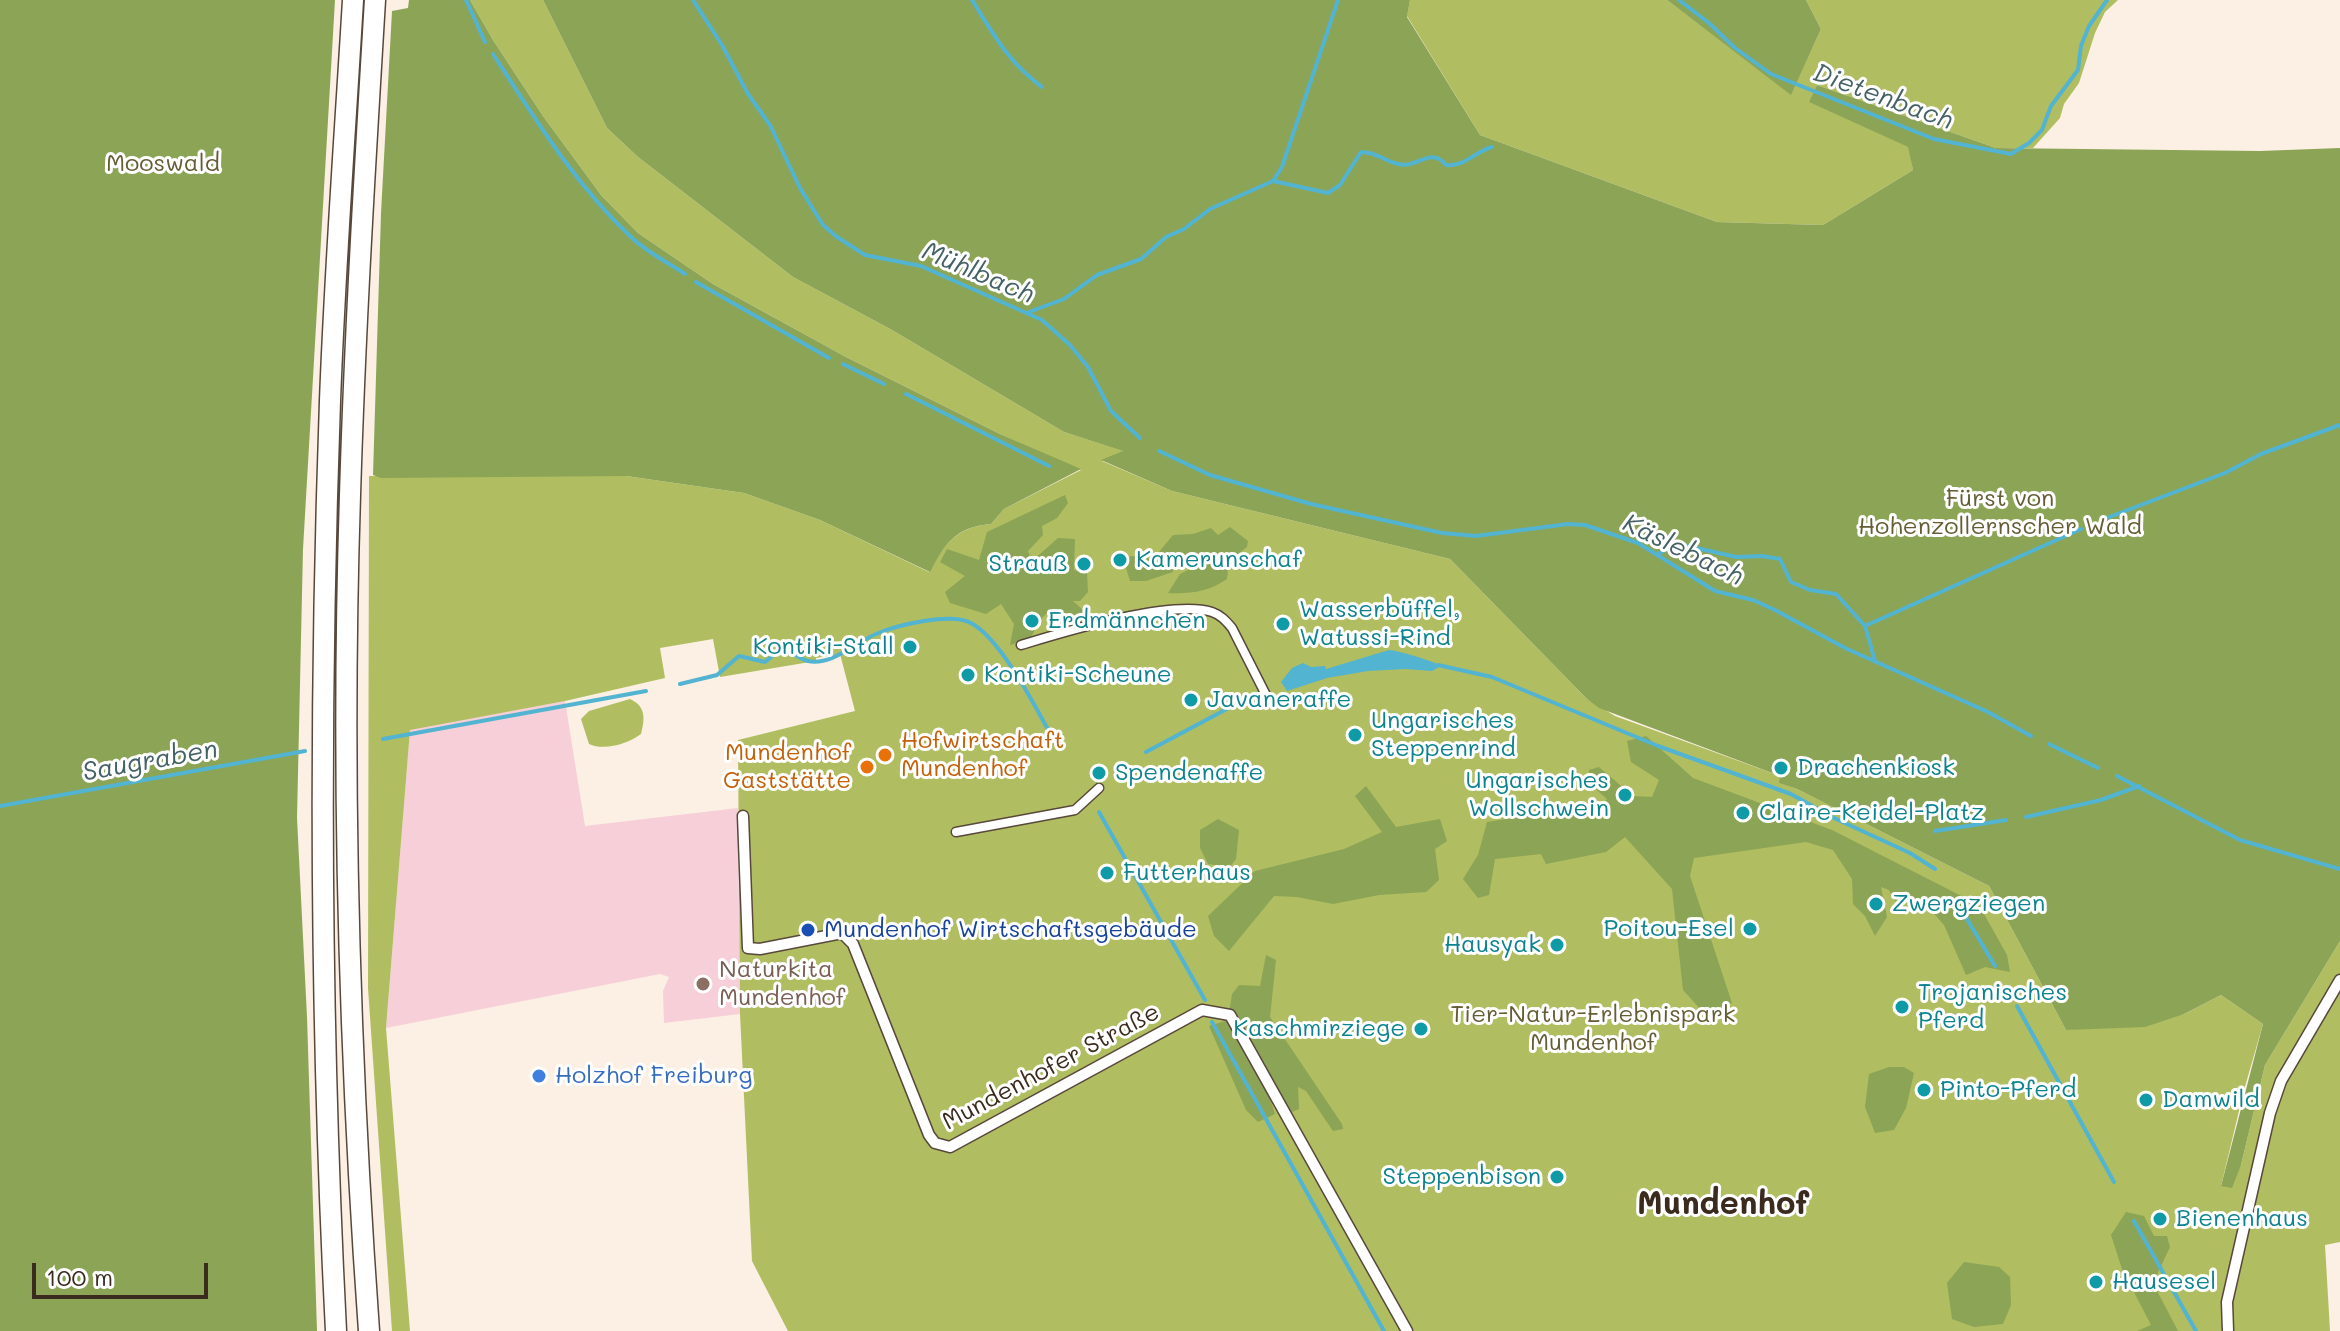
<!DOCTYPE html>
<html>
<head>
<meta charset="utf-8">
<style>
  body { margin:0 }
  #map { position:relative; width:2340px; height:1331px; overflow:hidden; background:#fbf0e3; font-family:Mali,sans-serif }
  canvas { display:block }
  .scale { position:absolute; left:32px; top:1263px; width:176px; height:36px; box-sizing:border-box; border:4px solid #3b2a1e; border-top:0; padding-left:10px; font-size:24px; line-height:28px; white-space:nowrap; color:#3b2a1e; -webkit-text-stroke:6px #fff; paint-order:stroke }
</style>
</head>
<body>
<div id="map">
<canvas width="2340" height="1331"></canvas>
<div class="scale">100 m</div>
</div>
<script>
const g = document.querySelector('canvas').getContext('2d');
g.lineJoin = 'round';
function fillPath(path, color) {
  g.fillStyle = color;
  g.fill(path, 'evenodd');
}
function stroke(path, color, width, dash) {
  g.strokeStyle = color;
  g.lineWidth = width;
  g.lineCap = dash ? 'butt' : 'round';
  g.setLineDash(dash || []);
  g.stroke(path);
}
function label(font, color, halo, rows, align = 'center') {
  g.font = font + ' Mali,sans-serif';
  g.lineWidth = 6;
  g.setLineDash([]);
  g.textBaseline = 'middle';
  g.strokeStyle = halo;
  g.fillStyle = color;
  for (const [text, x, y, turn = 0] of rows) {
    g.save();
    g.translate(x, y);
    g.rotate((+turn || 0) * Math.PI / 180);
    g.textAlign = isNaN(turn) ? turn : align;
    if (halo) g.strokeText(text, 0, 0);
    g.fillText(text, 0, 0);
    g.restore();
  }
}
const built = new Path2D(`
  M565,701L585,826L738,808L740,1014L664,1023L663,991L669,977L660,974L386,1028L410,729Z`);
const green = new Path2D(`
  M470,0H543L607,128L638,157L793,277L892,330L1064,432L1124,451L1102,461L1172,491L1450,559L1586,698L1615,716L1780,776V783L1797,789L1989,886L2066,1030L2184,1014L2221,995L2263,1024L2244,1090L2221,1186L2241,1165L2265,1065L2340,941V1242L2325,1245L2330,1331H788L752,1261L740,1014L738,740L855,711L840,654L816,658V661L720,677L713,639L660,648L665,678L565,701L410,730L386,1028L410,1331H392L368,988L369,476H626L744,493L820,520L929,572C945,544 956,527 991,524L1004,509L1081,470L1000,434L846,357L713,284L638,233L601,195L543,116L493,40Z
  M1410,0H1667L1791,94L1821,29L1806,0H2118L2105,12L2095,33L2079,83L2064,104L2060,118L2033,148H1996L1817,85L1810,102L1909,147L1913,170L1823,225L1717,222L1480,135L1407,16Z
  M630,699C646,706 645,719 641,734C628,744 604,751 589,744L581,719L589,711Z`);
const forest = new Path2D(`
  M0,0H335L303,549L297,818L307,1017L317,1331H0Z
  M409,0H470L493,40L543,116L601,195L638,233L713,284L846,357L1000,434L1081,469L1004,509L991,524C955,527 945,544 930,572L820,520L744,493L626,476L381,478L373,475L381,213L392,11L408,8Z
  M543,0H1410L1407,17L1480,135L1717,222L1823,225L1913,170L1908,147L1809,102L1817,85L1996,148L2260,151L2340,148V941L2265,1065L2241,1165L2232,1188L2221,1186L2263,1024L2221,995L2184,1014L2145,1027L2066,1030L1989,886L1797,789L1779,783L1780,776L1599,708L1586,698L1450,559L1172,491L1101,460L1123,451L1064,432L892,330L793,277L638,157L607,128Z
  M1667,0H1806L1821,29L1791,95Z
  M1065,495L1068,503L1057,518L1042,526L1043,535L1028,551L1032,561L1058,538L1075,539L1074,570L1087,573L1088,592L1080,601H1073L1085,612L1081,625L1064,628L1048,612L1040,620L1030,639L1010,645L1014,624L1001,604L986,614L950,603L945,592L965,576L940,562L947,549L979,560L987,532Z
  M1230,527L1248,541L1247,547L1229,561L1227,579C1208,592 1190,594 1168,593L1180,574L1192,568L1188,556L1181,553L1175,559L1173,572L1146,581H1130L1126,568L1130,556L1154,558L1173,535L1193,534L1211,528L1218,535Z
  M1646,736L1693,778L1832,830L1979,905L2007,955L2010,972L1985,967L1966,975L1944,925L1923,901H1895L1889,890L1881,887L1887,917L1875,936L1865,916L1853,904L1852,879L1833,850L1806,842L1694,858L1690,876L1732,1003L1703,1012L1683,990L1672,889L1625,837L1606,852L1546,864L1541,854L1495,859L1489,895L1478,898L1463,879L1478,855L1487,822L1603,804L1607,799L1589,783V770L1599,767L1633,796L1652,797L1659,780L1631,762L1627,741Z
  M1366,786L1396,827L1440,819L1447,841L1435,849L1439,880L1426,892L1379,895L1333,904L1297,897L1274,896L1229,951L1214,936L1208,916L1255,871L1344,849L1382,832L1355,796Z
  M1218,819L1239,830L1236,859L1230,867L1208,864L1200,848V830Z
  M1266,955L1276,960L1270,1017L1342,1124L1343,1129L1333,1131L1306,1091L1298,1087L1299,1109L1292,1112L1277,1090L1268,1093L1275,1114L1258,1122L1246,1110L1209,1026L1228,1020L1232,994L1239,985L1260,986Z
  M1889,1067H1904L1914,1073L1906,1108L1894,1130L1875,1133L1865,1107L1869,1074Z
  M2126,1212L2144,1216L2154,1236H2167L2170,1247L2153,1283L2178,1331H2137L2151,1325L2122,1269L2111,1235Z
  M1964,1262L1999,1267L2010,1277L2011,1305L2003,1324L1974,1327L1952,1319L1947,1283Z`);
const water = new Path2D(`
  M1389,650C1397,650 1436,662 1441,666L1432,671L1405,669L1368,671L1327,678L1287,691L1281,682L1292,668L1303,663L1311,667L1325,666L1326,669Z`);
const stream = new Path2D(`
  M466,0L485,42
  M693,0L722,45L748,94L770,125L800,188L823,225L837,237L865,255L921,266L1042,320L1070,345L1088,367L1111,411L1140,438
  M972,0C994,35 1008,62 1042,87
  M1679,0L1709,23L1735,48L1771,74L1934,139L2011,154L2029,143L2042,130L2051,106L2078,70L2081,46L2089,26L2107,0
  M493,54C534,117 574,183 630,236C645,251 667,262 685,274
  M1273,181L1328,193L1340,185L1361,152C1377,152 1384,161 1398,164C1418,169 1430,146 1446,165C1465,167 1474,152 1492,147
  M696,282L829,358
  M1029,312L1064,299L1097,275L1141,259L1166,237L1184,229L1210,209L1273,181L1282,167L1338,0
  M843,364L884,384
  M906,394L1049,466
  M1159,451L1210,475L1311,504L1442,533L1476,536L1568,524L1585,525L1638,543L1715,591L1753,600L1775,610L1845,648L1988,712L2031,736
  M2104,519L2225,473L2261,454L2340,425
  M1657,555L1675,543L1736,557L1762,556L1780,559L1791,582L1810,590L1836,594L1865,626L1875,661
  M1865,626L2081,529
  M1438,665L1492,677L1658,746L1791,794L1834,818L1910,853L1935,869
  M680,684L717,675L739,656L765,662L781,649C792,650 798,659 808,661C832,666 856,642 876,634C897,625 951,612 971,623C1003,640 1040,716 1058,748
  M383,739L646,691
  M2049,744L2098,768
  M1146,752L1253,695
  M2117,776L2240,840L2340,869
  M0,806L305,751
  M1099,812L1205,1000
  M2026,817L2101,800L2139,786
  M1935,831L2006,820
  M1964,914L1995,966
  M2017,1006L2114,1182
  M1212,1022L1384,1331
  M2134,1221L2196,1331`);
const pedestrian = new Path2D(`
  M1021,645C1064,632 1171,599 1212,612C1221,615 1226,621 1232,628L1268,699
  M956,832L1075,810L1099,788`);
const minor = new Path2D(`
  M743,816L748,948L760,949L842,933L853,944L929,1135L935,1143L950,1147L1202,1010L1230,1015L1407,1331
  M2228,1331L2227,1302L2270,1113L2281,1081L2340,980`);
const motorway = new Path2D(`
  M336,1331C320,1021 319,711 330,401C335,267 345,134 353,0
  M369,1331C349,1053 341,773 350,495C355,330 365,165 375,0`);
const markers = [
  [1120,560,8,"#0f9aa8"],
  [1084,564,8,"#0f9aa8"],
  [1032,621,8,"#0f9aa8"],
  [1283,624,8,"#0f9aa8"],
  [910,647,8,"#0f9aa8"],
  [968,675,8,"#0f9aa8"],
  [1191,700,8,"#0f9aa8"],
  [1355,735,8,"#0f9aa8"],
  [885,755,8,"#e8710a"],
  [867,767,8,"#e8710a"],
  [1781,768,8,"#0f9aa8"],
  [1099,773,8,"#0f9aa8"],
  [1625,795,8,"#0f9aa8"],
  [1743,813,8,"#0f9aa8"],
  [1107,873,8,"#0f9aa8"],
  [1876,904,8,"#0f9aa8"],
  [1750,929,8,"#0f9aa8"],
  [808,930,8,"#1a4fb4"],
  [1557,945,8,"#0f9aa8"],
  [703,984,8,"#8d6e63"],
  [1902,1007,8,"#0f9aa8"],
  [1421,1029,8,"#0f9aa8"],
  [539,1076,8,"#3f7fe0"],
  [1924,1090,8,"#0f9aa8"],
  [2146,1100,8,"#0f9aa8"],
  [1557,1177,8,"#0f9aa8"],
  [2160,1219,8,"#0f9aa8"],
  [2096,1282,8,"#0f9aa8"]
];
const parkNames = [
  ["Mooswald",163,164],
  ["Fürst von",2000,499],
  ["Hohenzollernscher Wald",2000,527],
  ["Tier-Natur-Erlebnispark",1593,1015],
  ["Mundenhof",1593,1043]
];
const cultureNames = [
  ["Kamerunschaf",1136,560],
  ["Strauß",1068,564,"right"],
  ["Wasserbüffel,",1299,610],
  ["Watussi-Rind",1299,638],
  ["Erdmännchen",1048,621],
  ["Kontiki-Stall",894,647,"right"],
  ["Kontiki-Scheune",984,675],
  ["Javaneraffe",1207,700],
  ["Ungarisches",1371,721],
  ["Steppenrind",1371,749],
  ["Drachenkiosk",1797,768],
  ["Spendenaffe",1115,773],
  ["Ungarisches",1609,781,"right"],
  ["Wollschwein",1609,809,"right"],
  ["Claire-Keidel-Platz",1759,813],
  ["Futterhaus",1123,873],
  ["Zwergziegen",1892,904],
  ["Poitou-Esel",1734,929,"right"],
  ["Hausyak",1541,945,"right"],
  ["Trojanisches",1918,993],
  ["Pferd",1918,1021],
  ["Kaschmirziege",1405,1029,"right"],
  ["Pinto-Pferd",1940,1090],
  ["Damwild",2162,1100],
  ["Steppenbison",1541,1177,"right"],
  ["Bienenhaus",2176,1219],
  ["Hausesel",2112,1282]
];
const foodNames = [
  ["Hofwirtschaft",901,741],
  ["Mundenhof",901,769],
  ["Mundenhof",851,753,"right"],
  ["Gaststätte",851,781,"right"]
];
const transitNames = [
  ["Mundenhof Wirtschaftsgebäude",824,930]
];
const educationNames = [
  ["Naturkita",719,970],
  ["Mundenhof",719,998]
];
const streetNames = [
  ["Mundenhofer Straße",1051,1067,-28]
];
const shopNames = [
  ["Holzhof Freiburg",555,1076]
];
const waterNames = [
  ["Dietenbach",1883,97,20],
  ["Mühlbach",978,273,23],
  ["Käslebach",1683,550,26],
  ["Saugraben",150,761,-10]
];
const districtNames = [
  ["Mundenhof",1723,1204]
];
fillPath(built, '#f6cfd8');
fillPath(green, '#b0bd60');
fillPath(forest, '#8ca456');
fillPath(water, '#52b4d1');
stroke(stream, '#52b4d1', 4);
stroke(pedestrian, '#58483c', 11);
stroke(minor, '#58483c', 13);
stroke(motorway, '#58483c', 23);
stroke(pedestrian, '#fff', 8);
stroke(minor, '#fff', 10);
stroke(motorway, '#fff', 20);
for (const [x, y, r, color] of markers) {
  const dot = new Path2D();
  dot.arc(x, y, r, 0, 2 * Math.PI);
  g.fillStyle = color;
  g.fill(dot);
  stroke(dot, '#fff', 3);
}
label('24px', '#645d35', '#fff', parkNames);
label('24px', '#0d838f', '#fff', cultureNames, 'left');
label('24px', '#c56008', '#fff', foodNames, 'left');
label('24px', '#164399', '#fff', transitNames, 'left');
label('24px', '#785e54', '#fff', educationNames, 'left');
label('24px', '#3b2a1e', '#fff', streetNames);
label('24px', '#366cbe', '#fff', shopNames, 'left');
label('italic 26px', '#446166', '#fff', waterNames);
label('bold 32px', '#3b2a1e', '#fff', districtNames);
</script>
</body>
</html>
